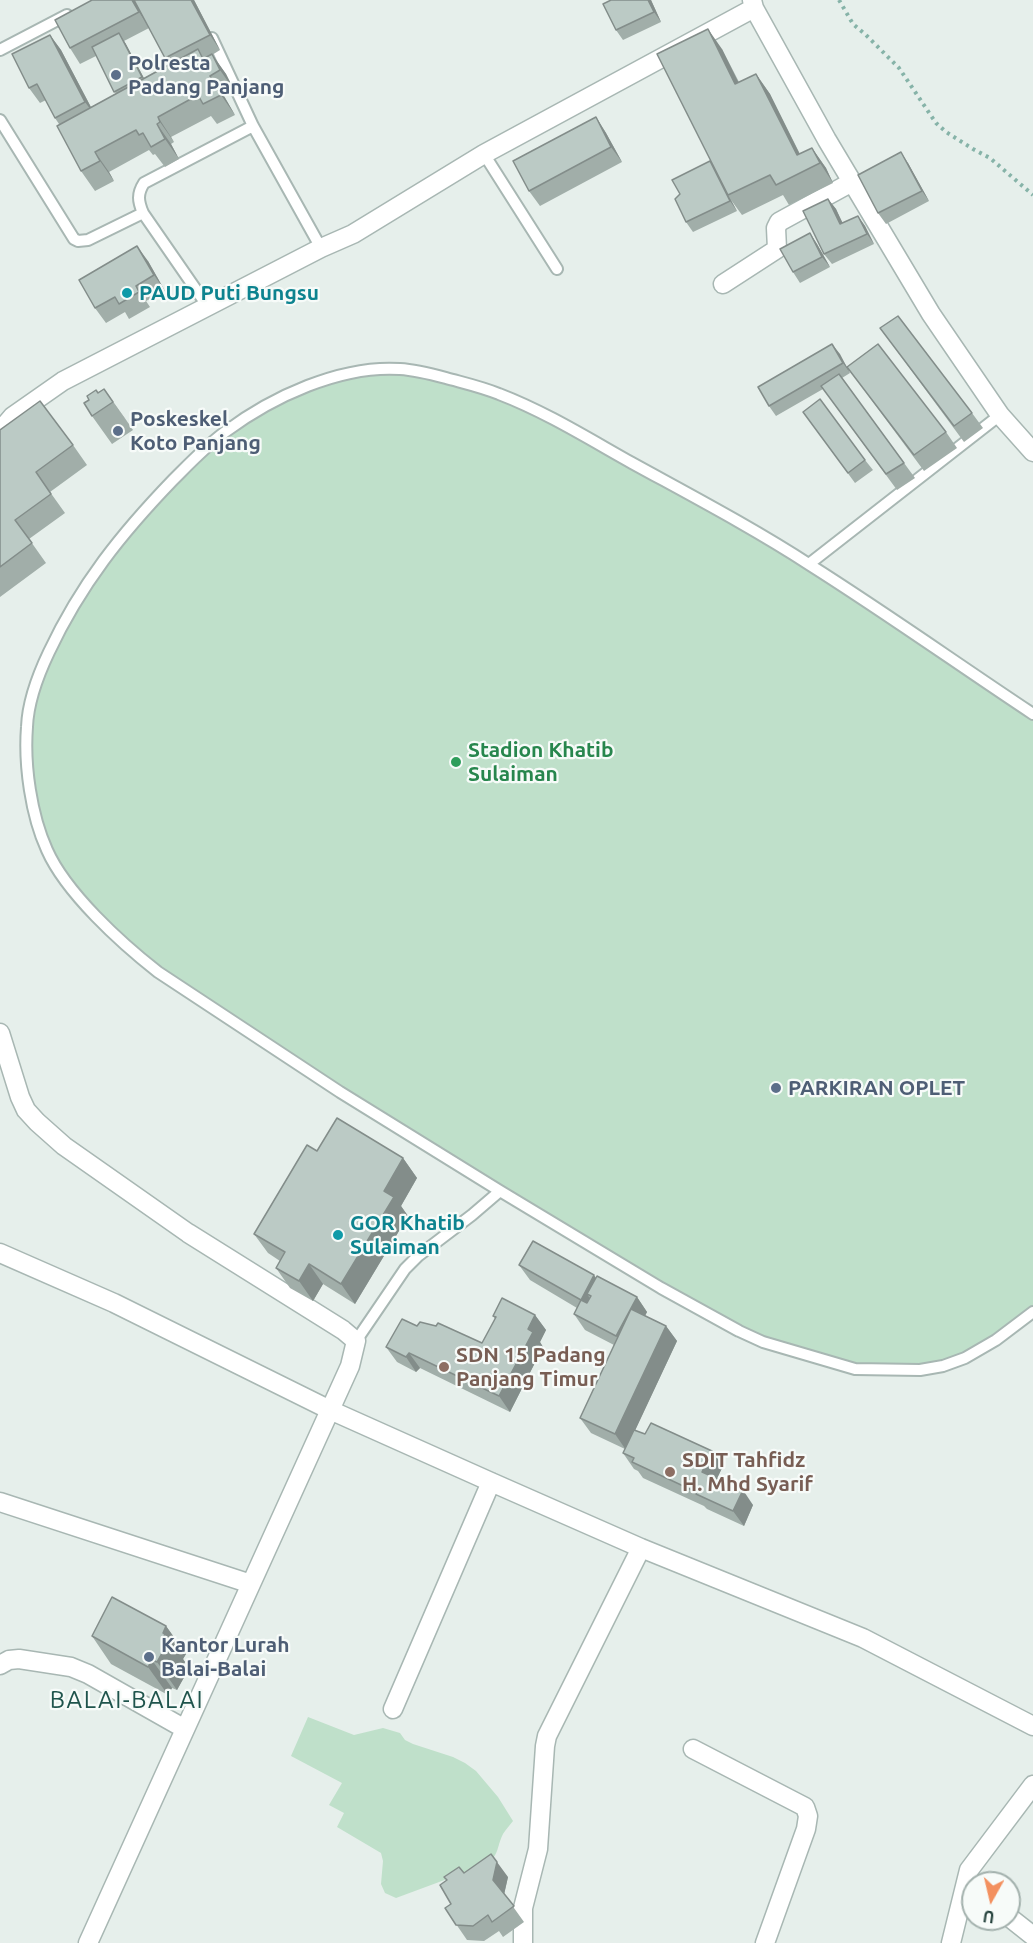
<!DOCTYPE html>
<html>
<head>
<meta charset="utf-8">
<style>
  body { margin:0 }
  #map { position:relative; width:1033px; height:1943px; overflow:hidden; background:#e6efeb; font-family:Ubuntu,sans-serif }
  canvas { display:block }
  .north { position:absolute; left:961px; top:1871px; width:60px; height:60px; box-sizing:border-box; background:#f7fbf9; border:2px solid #a3b1ad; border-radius:50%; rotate:188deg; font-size:16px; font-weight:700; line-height:24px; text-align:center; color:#24413c }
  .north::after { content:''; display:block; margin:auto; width:21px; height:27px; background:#f3905f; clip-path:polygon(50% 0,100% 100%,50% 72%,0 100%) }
</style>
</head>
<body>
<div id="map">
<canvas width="1033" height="1943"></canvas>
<div class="north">U</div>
</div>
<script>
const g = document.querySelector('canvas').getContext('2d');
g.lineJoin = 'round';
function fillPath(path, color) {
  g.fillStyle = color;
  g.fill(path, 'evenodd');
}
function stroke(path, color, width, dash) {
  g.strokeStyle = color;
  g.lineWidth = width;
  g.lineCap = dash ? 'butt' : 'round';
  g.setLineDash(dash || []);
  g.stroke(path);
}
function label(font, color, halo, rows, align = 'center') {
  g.font = font + ' Ubuntu,sans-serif';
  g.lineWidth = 4.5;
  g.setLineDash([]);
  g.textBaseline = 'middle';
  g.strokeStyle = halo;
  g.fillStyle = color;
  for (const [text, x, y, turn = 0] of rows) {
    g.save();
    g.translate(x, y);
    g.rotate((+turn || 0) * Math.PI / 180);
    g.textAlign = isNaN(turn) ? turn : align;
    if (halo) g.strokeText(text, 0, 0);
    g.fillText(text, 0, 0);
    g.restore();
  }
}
const green = new Path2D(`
  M370,373L422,375L498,397L542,417L707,508L807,567L1033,718V1308L1021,1319L964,1355L920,1367L856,1365L764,1339L663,1285L342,1089L160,970L131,947L80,893L59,867L41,824L32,776L29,730L39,680L79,600L148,510L207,450L264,411L325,383Z
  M308,1717L354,1735L383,1728L400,1733L405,1740L413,1744L453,1757L465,1763L476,1771L498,1797L513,1821C510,1825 506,1829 503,1834C496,1848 500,1855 485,1865L396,1898L385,1893L381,1884L383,1861L381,1853L337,1827L344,1813L329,1805L342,1783L291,1756Z`);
const path = new Path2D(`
  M839,0L853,24L866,35L899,68L936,123L946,132L973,149L990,158L1033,195`);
const lane = new Path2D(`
  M212,38L253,126L321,248
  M0,50L67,15
  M0,120L74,239L78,241L88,240L143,213
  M484,154L557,269
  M208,307L143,213C138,201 137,194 144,183L253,126
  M809,564L1000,415
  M1033,714C959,665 886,613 810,565C753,528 692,496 632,463C589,439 546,412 499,394C482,387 464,383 446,378C431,374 416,370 400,369C340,365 272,397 225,432C206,446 190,463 173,480C121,534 81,584 49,652C38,675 28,700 27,727C24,765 31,815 47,850C66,893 121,943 158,972L340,1092L500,1191L661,1288L739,1331L763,1342L855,1369L920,1370L943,1366L965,1358L996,1340L1033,1312
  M356,1341L405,1269L418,1256L472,1215L500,1191`);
const street = new Path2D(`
  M752,0L754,8L827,140L931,314L1000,415L1033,452
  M723,284L777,249L776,228L779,222L852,182
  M0,431L13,416L63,381L321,248L353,234L484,154L754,8
  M0,1033L20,1097L26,1110L37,1122L64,1146L188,1233L343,1330L356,1341L350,1366L88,1943
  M0,1253L114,1303L330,1410L491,1482L641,1548L863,1638L1033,1726
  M0,1502L251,1584
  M0,1665L9,1660L19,1659L71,1667L88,1674L185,1729
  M393,1709L491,1482
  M693,1749L805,1807L808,1816L806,1829L765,1943
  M1009,1917L1033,1936
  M523,1943V1908L538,1849L545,1746L547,1736L641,1548
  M951,1943L969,1870L1033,1785`);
const wall = new Path2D(`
  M194,0L220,50L212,55L226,74L234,90L224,96L235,115L217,124L211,116L171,137L174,142L171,144L179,159L165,167L155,154L153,155L149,150L109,172L114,181L95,191L81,171L59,124L55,118L46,100L40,103L29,88L50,35L61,50L91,107L116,94L96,56L80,64L70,48L55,20ZM149,28L165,58L169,64L144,78L124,41Z
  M611,0H651L661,22L623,40L616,30Z
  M722,49L739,82L756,74L770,94L800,154L812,148L826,168L833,183L789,205L783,195L742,215L731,200L737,211L693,232L686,222L713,166Z
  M596,117L606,133L622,162L540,206L529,191Z
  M908,163L929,201L886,224L878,213Z
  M828,199L836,209L842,223L858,216L865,226L874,244L832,264L824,254Z
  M810,233L817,244L830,267L800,283L793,272Z
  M148,261L165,291L146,301L150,307L129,319L125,312L106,323L95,308Z
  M880,328L972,413L983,428L964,442Z
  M832,344L847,367L946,432L957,448L924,471L847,367L850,373L842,378L915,478L897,490L823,389L776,416L769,406Z
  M104,389L133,430L112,444L92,416L98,392Z
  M803,412L865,460L873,470L855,483Z
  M0,430L73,445L87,465L50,492L65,513L29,539L46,563L0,597Z
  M317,1151L403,1158L417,1178L401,1206L408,1216L355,1304L323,1284L313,1301L290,1288L276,1268L280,1261L268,1253L254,1234Z
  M519,1265L596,1278L637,1297L647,1312L645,1316L666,1326L677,1341L635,1430L723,1466L717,1478L753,1505L744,1526L707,1509L704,1506L643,1478L638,1471L634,1469L623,1453L625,1449L591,1433L580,1418L614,1345L585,1330L574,1314L577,1308L530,1280Z
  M535,1315L546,1330L540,1342L543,1347L510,1412L420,1368L416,1372L397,1362L386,1347L482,1343L495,1319L493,1316Z
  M166,1626L186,1654L183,1659L185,1662L183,1666L187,1672L177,1690L172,1688L168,1695L111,1664L92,1636Z
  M464,1873L508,1877L504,1894L524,1922L503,1937L499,1931L484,1941L467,1940L445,1908L451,1904L447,1880Z`);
const shadedWall = new Path2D(`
  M132,0H135L149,27L139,12Z
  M191,0H194L220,50L210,35Z
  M648,0H651L661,22L654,12Z
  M708,29L722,49L749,104L735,84Z
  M119,33L126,44L149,88L142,77Z
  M50,35L61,50L96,117L85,102Z
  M212,54L226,74L234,90L220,70Z
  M756,74L770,94L807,169L797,155Z
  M210,76L224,96L235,115L221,95Z
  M158,117L171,137L174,142L160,122Z
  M596,117L606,133L622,162L611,147Z
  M157,124L171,144L179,159L165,139Z
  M812,148L826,168L833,183L820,163Z
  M95,152L109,172L114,181L100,161Z
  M901,152L908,163L929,201L922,191Z
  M710,161L717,171L728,195L737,211L730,201Z
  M828,199L836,209L848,234L840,224Z
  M858,216L865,226L874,244L867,234Z
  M810,233L817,244L830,267L822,257Z
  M137,246L148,261L165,291L154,275Z
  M832,344L840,354L850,373L843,363Z
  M104,389L124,417L133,430L113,402Z
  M403,1158L417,1178L401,1206L408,1216L355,1304L341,1284L384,1191Z
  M309,1264L323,1284L313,1301L299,1281Z
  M594,1275L605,1291L587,1294L596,1307L581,1300Z
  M637,1297L647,1312L626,1351L616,1336Z
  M535,1315L546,1330L540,1342L543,1347L510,1412L499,1396L528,1329Z
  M666,1326L677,1341L626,1450L615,1434Z
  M409,1353L420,1368L416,1372L406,1357Z
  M712,1451L723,1466L713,1487L702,1472Z
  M695,1488L700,1495L696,1494L704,1506L694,1491Z
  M743,1490L753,1505L744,1526L733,1511Z
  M166,1626L186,1654L183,1659L185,1662L183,1666L187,1672L177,1690L157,1662L163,1633Z
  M152,1660L172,1688L168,1695L148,1667Z
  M497,1862L508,1877L504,1895L493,1880Z`);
const building = new Path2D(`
  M92,0H132L139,12L70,48L55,20Z
  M134,0H191L210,35L165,58Z
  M611,0H648L654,12L616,30L603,4Z
  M708,29L735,84L756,74L797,155L812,148L820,163L776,185L770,175L728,195L657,54Z
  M119,33L142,77L114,92L92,47Z
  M50,35L85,102L55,118L37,84L29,88L12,54Z
  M198,49L203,59L212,54L220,70L210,76L221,95L203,104L198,95L158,117L160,122L157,124L165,139L151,147L143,133L139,135L136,130L95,152L100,161L81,171L57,126Z
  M596,117L611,147L529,191L513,161Z
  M901,152L922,191L878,213L858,175Z
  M710,161L730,201L686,222L675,199L680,194L672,180Z
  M828,199L840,224L858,216L867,234L824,254L803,211Z
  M810,233L822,257L793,272L780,249Z
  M137,246L154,275L136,286L139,292L119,304L115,297L95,308L79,280Z
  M898,316L972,413L954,426L880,328Z
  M832,344L843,363L769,406L758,387Z
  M878,344L946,432L914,455L847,367Z
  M839,374L904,463L886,474L821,386Z
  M104,389L113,402L92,416L84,403L89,400L87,396L96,390L98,393Z
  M820,399L865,460L848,473L803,412Z
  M40,401L73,445L36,472L51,494L15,520L32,543L0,567V430Z
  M337,1118L403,1158L384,1191L394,1197L341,1284L309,1264L299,1281L276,1268L285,1252L254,1234L307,1145L317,1151Z
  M533,1241L594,1275L581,1300L519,1265Z
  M597,1276L637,1297L616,1336L574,1314L581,1300L587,1303L591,1296L587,1294Z
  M502,1298L535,1315L528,1329L533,1332L499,1396L409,1353L406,1357L386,1347L402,1319L417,1326L420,1322L436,1326L438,1323L482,1343L496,1317L493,1316Z
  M631,1309L666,1326L615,1434L580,1418Z
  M651,1423L712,1451L702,1472L743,1490L733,1511L696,1494L697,1489L695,1488L694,1491L632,1462L634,1458L623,1453L634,1430L645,1434Z
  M112,1597L166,1626L163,1633L165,1634L162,1640L167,1644L157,1662L152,1660L148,1667L92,1636Z
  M491,1854L497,1862L493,1880L514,1906L492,1922L488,1915L473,1926L456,1925L445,1908L451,1904L440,1885L447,1880L444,1877L459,1867L464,1873Z`);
const markers = [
  [116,75,6,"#5c6f8a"],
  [127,293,6,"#0f9aa8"],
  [118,431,6,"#5c6f8a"],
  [456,762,6,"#2e9e5b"],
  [776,1088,6,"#5c6f8a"],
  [338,1235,6,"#0f9aa8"],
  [444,1367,6,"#8d6e63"],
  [670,1472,6,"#8d6e63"],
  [149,1657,6,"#5c6f8a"]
];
const serviceNames = [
  ["Polresta",128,63],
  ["Padang Panjang",128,87],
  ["Poskeskel",130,419],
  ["Koto Panjang",130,443],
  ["PARKIRAN OPLET",788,1088],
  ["Kantor Lurah",161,1645],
  ["Balai-Balai",161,1669]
];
const cultureNames = [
  ["PAUD Puti Bungsu",139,293],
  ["GOR Khatib",350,1223],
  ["Sulaiman",350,1247]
];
const leisureNames = [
  ["Stadion Khatib",468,750],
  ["Sulaiman",468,774]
];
const educationNames = [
  ["SDN 15 Padang",456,1355],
  ["Panjang Timur",456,1379],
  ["SDIT Tahfidz",682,1460],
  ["H. Mhd Syarif",682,1484]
];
const quarterNames = [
  ["BALAI-BALAI",127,1700]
];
fillPath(green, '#bfe0ca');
stroke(lane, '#a8b7b3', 14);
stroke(street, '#a8b7b3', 21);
stroke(path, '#86b3a8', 4, [3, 4.5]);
stroke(lane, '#fff', 10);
stroke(street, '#fff', 18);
fillPath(wall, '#a1aea9');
fillPath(shadedWall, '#838d8a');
fillPath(building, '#bbcac5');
stroke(building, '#838d8a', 1.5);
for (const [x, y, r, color] of markers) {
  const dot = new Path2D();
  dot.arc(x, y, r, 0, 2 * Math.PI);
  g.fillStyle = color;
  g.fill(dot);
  stroke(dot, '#f7fbf9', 2);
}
label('bold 21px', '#4e5e75', '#f7fbf9', serviceNames, 'left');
label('bold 21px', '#0d838f', '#f7fbf9', cultureNames, 'left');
label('bold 21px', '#27864d', '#f7fbf9', leisureNames, 'left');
label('bold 21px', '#785e54', '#f7fbf9', educationNames, 'left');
g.letterSpacing = '1.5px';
label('24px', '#1f544c', '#f7fbf9', quarterNames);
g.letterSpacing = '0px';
</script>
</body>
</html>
